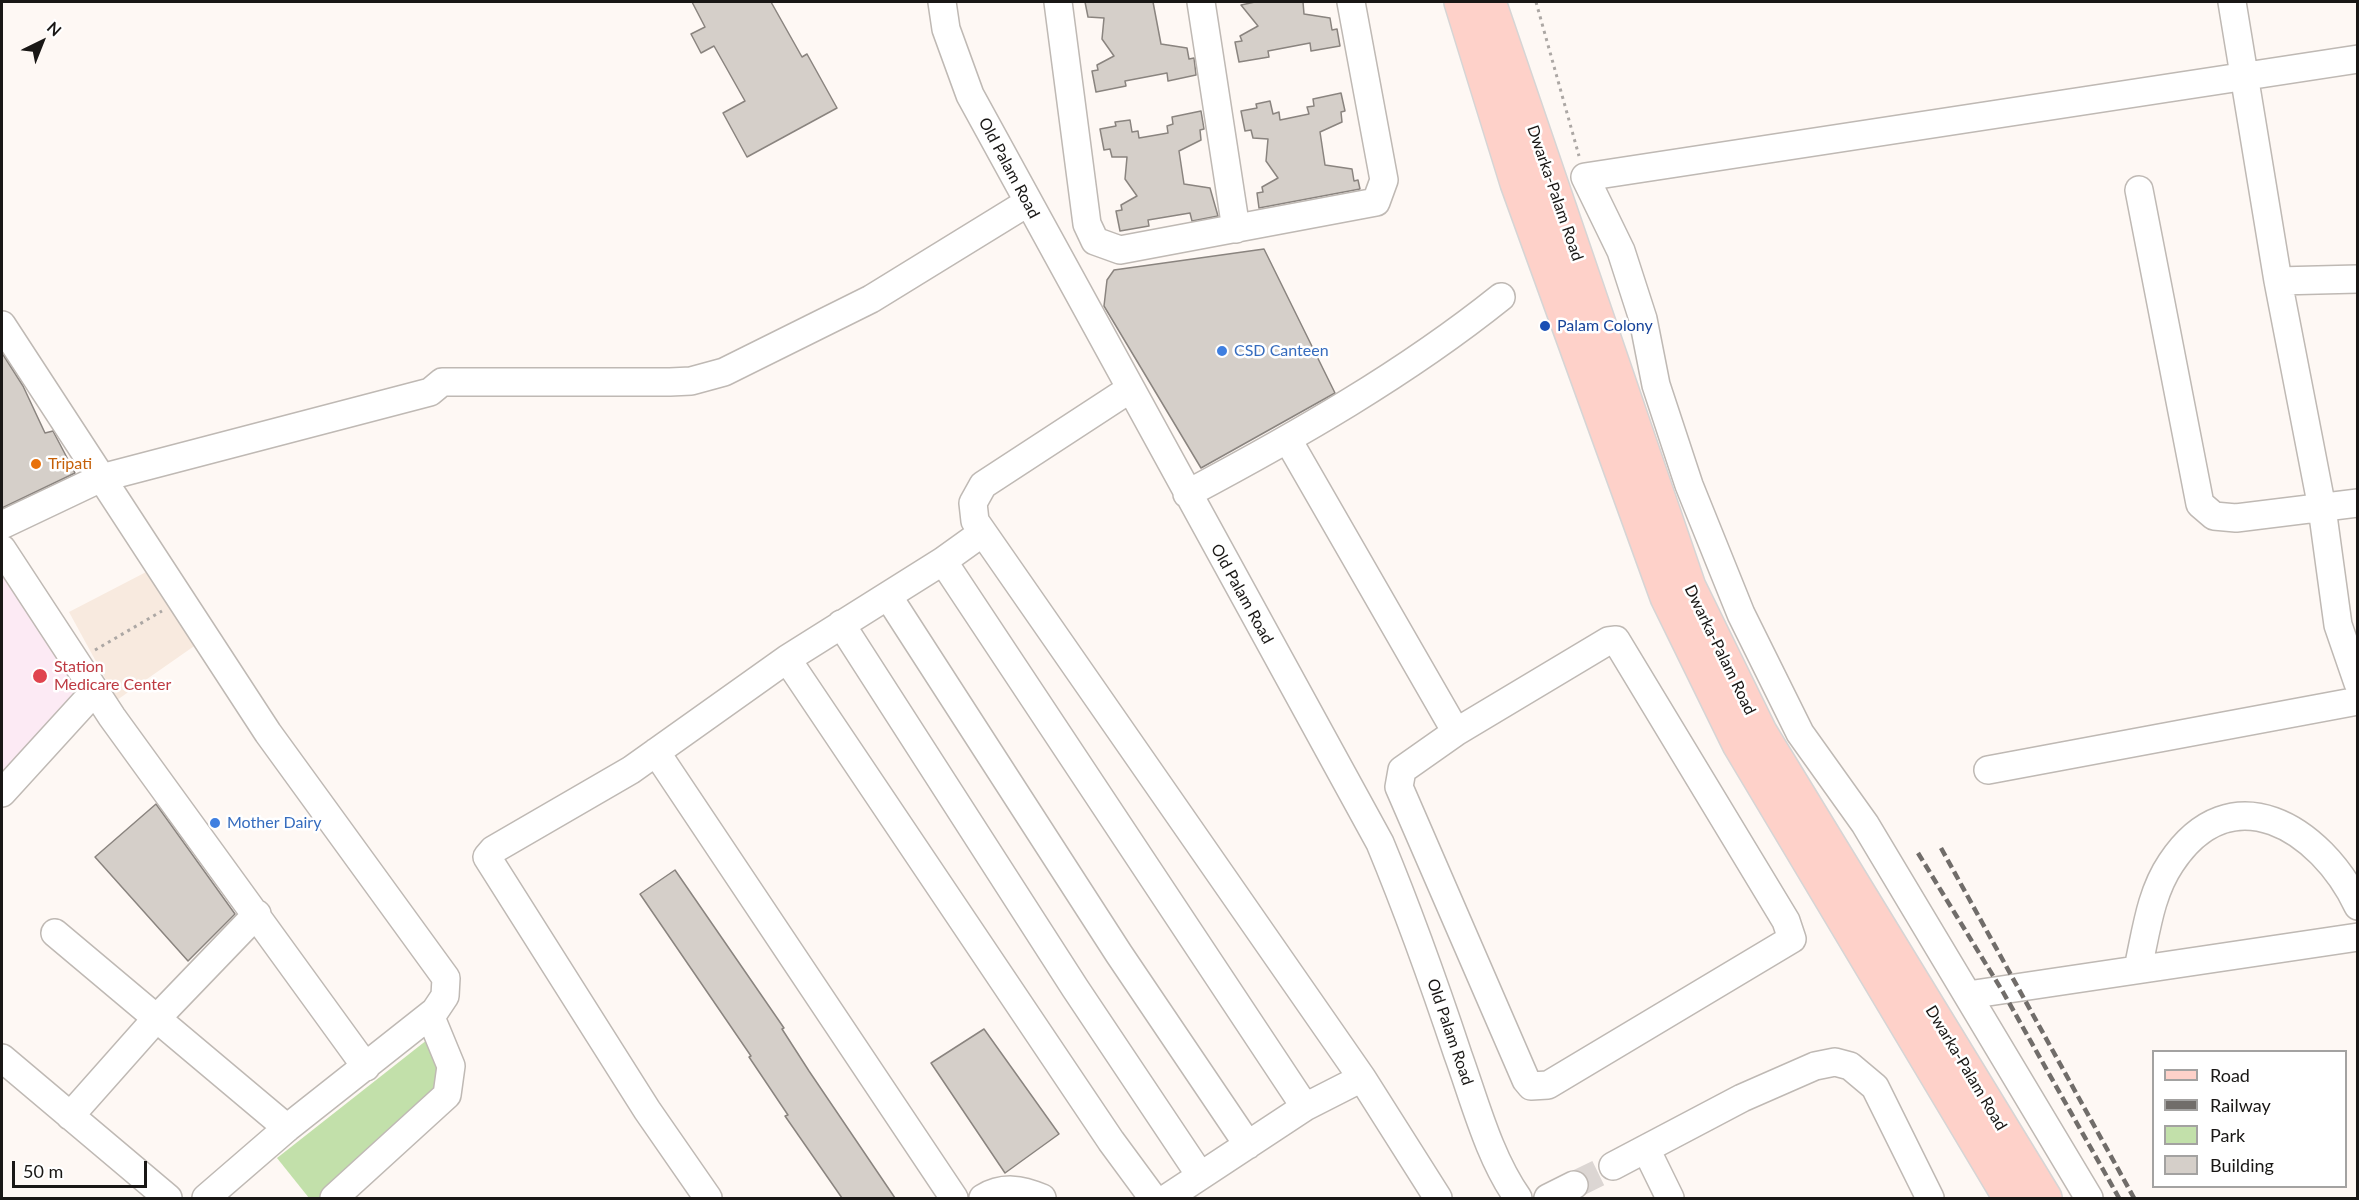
<!DOCTYPE html>
<html>
<head>
<meta charset="utf-8">
<style>
  body { margin:0 }
  #map { position:relative; width:2359px; height:1200px; overflow:hidden; background:#fef8f4; font-family:Lato,sans-serif }
  canvas { display:block }
  .frame { position:absolute; inset:0; border:3px solid #191715; pointer-events:none }
  .legend { position:absolute; left:2152px; top:1050px; width:195px; height:138px; box-sizing:border-box; background:#fff; border:2px solid #a3a2a1; margin:0; padding:8px 10px; list-style:none; font-size:18px; color:#191715 }
  .legend li { display:flex; align-items:center; gap:12px; height:30px }
  .legend b { width:30px; border:2px solid #a3a2a1 }
  .north { position:absolute; left:12px; top:12px; width:60px; height:60px; -webkit-text-stroke:4px #fff; paint-order:stroke; rotate:43deg; font-size:16px; font-weight:700; line-height:24px; text-align:center; color:#191715 }
  .north::after { content:''; display:block; margin:auto; width:21px; height:27px; background:#191715; clip-path:polygon(50% 0,100% 100%,50% 72%,0 100%) }
  .scale { position:absolute; left:12px; top:1161px; width:135px; height:27px; box-sizing:border-box; border:3px solid #191715; border-top:0; padding-left:8px; font-size:18px; line-height:21px; white-space:nowrap; color:#191715; -webkit-text-stroke:4px #fff; paint-order:stroke }
</style>
</head>
<body>
<div id="map">
<canvas width="2359" height="1200"></canvas>
<div class="frame"></div>
<ul class="legend">
<li><b style="height:8px;background:#fed1c9"></b>Road</li>
<li><b style="height:8px;background:#716d6a"></b>Railway</li>
<li><b style="height:16px;background:#c2e0aa"></b>Park</li>
<li><b style="height:16px;background:#d5cfc9"></b>Building</li>
</ul>
<div class="north">N</div>
<div class="scale">50 m</div>
</div>
<script>
const g = document.querySelector('canvas').getContext('2d');
g.lineJoin = 'round';
function fillPath(path, color) {
  g.fillStyle = color;
  g.fill(path, 'evenodd');
}
function stroke(path, color, width, dash) {
  g.strokeStyle = color;
  g.lineWidth = width;
  g.lineCap = dash ? 'butt' : 'round';
  g.setLineDash(dash || []);
  g.stroke(path);
}
function label(font, color, halo, rows, align = 'center') {
  g.font = font + ' Lato,sans-serif';
  g.lineWidth = 5;
  g.setLineDash([]);
  g.textBaseline = 'middle';
  g.strokeStyle = halo;
  g.fillStyle = color;
  for (const [text, x, y, turn = 0] of rows) {
    g.save();
    g.translate(x, y);
    g.rotate((+turn || 0) * Math.PI / 180);
    g.textAlign = isNaN(turn) ? turn : align;
    if (halo) g.strokeText(text, 0, 0);
    g.fillText(text, 0, 0);
    g.restore();
  }
}
const built = new Path2D(`
  M150,570L200,642L117,700L69,612Z`);
const medical = new Path2D(`
  M2,566L86,688L2,779Z`);
const green = new Path2D(`
  M432,1036L442,1095L326,1198H309L277,1158Z`);
const building = new Path2D(`
  M692,2H771L802,57L807,54L837,108L747,157L723,113L745,101L714,46L701,53L691,34L705,27Z
  M1085,2H1153L1161,44L1187,48L1189,59L1194,58L1196,75L1168,81L1167,73L1125,81L1126,86L1096,92L1092,71L1098,70L1097,65L1114,56L1102,39L1104,18L1088,17Z
  M1255,2H1303L1304,14L1330,18L1332,30L1337,29L1340,46L1311,51L1310,43L1268,51L1269,57L1239,62L1235,42L1242,41L1240,36L1258,26L1241,5Z
  M1341,93L1345,111L1341,112L1342,122L1320,132L1325,165L1352,169L1354,181L1358,180L1360,189L1259,208L1257,193L1263,192L1262,187L1278,178L1266,161L1268,139L1253,138L1251,130L1245,131L1241,111L1257,108L1256,104L1270,101L1273,114L1279,112L1280,120L1309,114L1307,107L1314,106L1313,99Z
  M1201,111L1204,129L1200,130L1201,140L1179,151L1184,184L1210,188L1218,216L1192,221L1190,213L1148,220L1149,226L1120,231L1116,211L1122,210L1121,205L1137,196L1125,179L1127,157H1112L1110,149L1104,150L1100,129L1116,126L1115,122L1130,120L1132,132L1138,131L1139,138L1168,133L1167,126L1173,124L1172,117Z
  M1264,249L1335,393L1201,468L1104,306L1107,280L1114,270Z
  M2,353L23,386L45,433L53,431L75,473L2,508Z
  M156,804L235,914L188,961L95,857Z
  M675,870L784,1028L782,1029L809,1071L895,1198H842L785,1116L788,1115L749,1057L751,1056L640,894Z
  M984,1029L1059,1134L1005,1173L931,1063Z`);
const minorTunnel = new Path2D(`
  M1574,1185L1613,1166`);
const path = new Path2D(`
  M1536,2L1579,156
  M95,650L162,611`);
const minor = new Path2D(`
  M942,2L946,29L970,95L1380,843C1409,913 1434,983 1458,1055C1475,1102 1489,1157 1518,1198
  M1058,2L1087,224L1095,241L1120,250L1376,202L1384,180L1351,2
  M1201,2L1236,229
  M2232,2L2278,281L2322,508L2338,625L2358,683
  M2139,190L2200,504L2214,516L2236,518L2358,503
  M2278,281L2358,279
  M2,325L268,733L446,978L445,996L435,1011L287,1128L206,1198
  M1130,389L983,485L973,503L975,521L1362,1078L1305,1107L1167,1198
  M1288,440L1456,732L1608,641L1616,640L1786,921L1792,939L1548,1085L1531,1086L1526,1080L1399,787L1402,770L1456,732
  M1187,494C1296,436 1405,374 1501,297
  M2,525L101,478L430,392L442,382H670L691,381L724,372L871,299L1027,203
  M982,533L943,561L787,659L1111,1141L1153,1198
  M2,549L112,717L366,1067
  M943,561L1305,1107
  M888,596L1119,954L1248,1145
  M841,624L1075,988L1200,1175
  M656,752L954,1198
  M1988,770L2358,701
  M2,793L95,691
  M55,933L287,1128
  M2138,968C2146,933 2150,894 2171,863C2231,772 2321,828 2358,906
  M1968,995L2358,937
  M2,1058L168,1198
  M1362,1078L1438,1198
  M70,1116L156,1019L257,914
  M1646,1149L1670,1198
  M1613,1166L1742,1098L1815,1066L1835,1062L1850,1066L1875,1087L1930,1198
  M334,1198L447,1095L451,1066L430,1015
  M708,1198L647,1110L487,857L493,850L631,770L787,659
  M983,1198C1003,1186 1021,1189 1042,1198
  M1548,1198L1574,1185
  M2089,1198L1865,824L1800,733L1741,614L1689,485L1656,385L1643,319L1621,251L1585,177L2358,59`);
const major = new Path2D(`
  M1461,2L1517,183L1667,597L1739,744L2010,1198
  M1489,2L1689,587L1760,732L2045,1198`);
const rail = new Path2D(`
  M1941,848L2134,1198
  M1918,853L2003,992L2119,1198`);
const markers = [
  [1545,326,6,"#1a4fb4"],
  [1222,351,6,"#3f7fe0"],
  [36,464,6,"#e8710a"],
  [40,676,8,"#e0444e"],
  [215,823,6,"#3f7fe0"]
];
const streetNames = [
  ["Old Palam Road",1009,168,62],
  ["Dwarka-Palam Road",1555,193,71],
  ["Old Palam Road",1242,594,61],
  ["Dwarka-Palam Road",1720,650,64],
  ["Old Palam Road",1450,1032,71],
  ["Dwarka-Palam Road",1966,1068,59]
];
const transitNames = [
  ["Palam Colony",1557,326]
];
const shopNames = [
  ["CSD Canteen",1234,351],
  ["Mother Dairy",227,823]
];
const foodNames = [
  ["Tripati",48,464]
];
const healthNames = [
  ["Station",54,667],
  ["Medicare Center",54,685]
];
fillPath(built, '#f8eadf');
fillPath(medical, '#fceaf4');
fillPath(green, '#c2e0aa');
fillPath(building, '#d5cfc9');
stroke(building, '#8a847f', 1.5);
stroke(minorTunnel, '#dcd6d3', 27, [27, 14]);
stroke(minor, '#bfb9b4', 30);
stroke(major, '#d6d5d5', 36);
stroke(path, '#aca7a4', 3, [3, 4.5]);
stroke(minor, '#fff', 27);
stroke(major, '#fed1c9', 33);
stroke(rail, '#716d6a', 4.5, [9, 4.5]);
for (const [x, y, r, color] of markers) {
  const dot = new Path2D();
  dot.arc(x, y, r, 0, 2 * Math.PI);
  g.fillStyle = color;
  g.fill(dot);
  stroke(dot, '#fff', 2);
}
label('16px', '#191715', '#fff', streetNames);
label('16px', '#164399', '#fff', transitNames, 'left');
label('16px', '#366cbe', '#fff', shopNames, 'left');
label('16px', '#c56008', '#fff', foodNames, 'left');
label('16px', '#be3a42', '#fff', healthNames, 'left');
</script>
</body>
</html>
